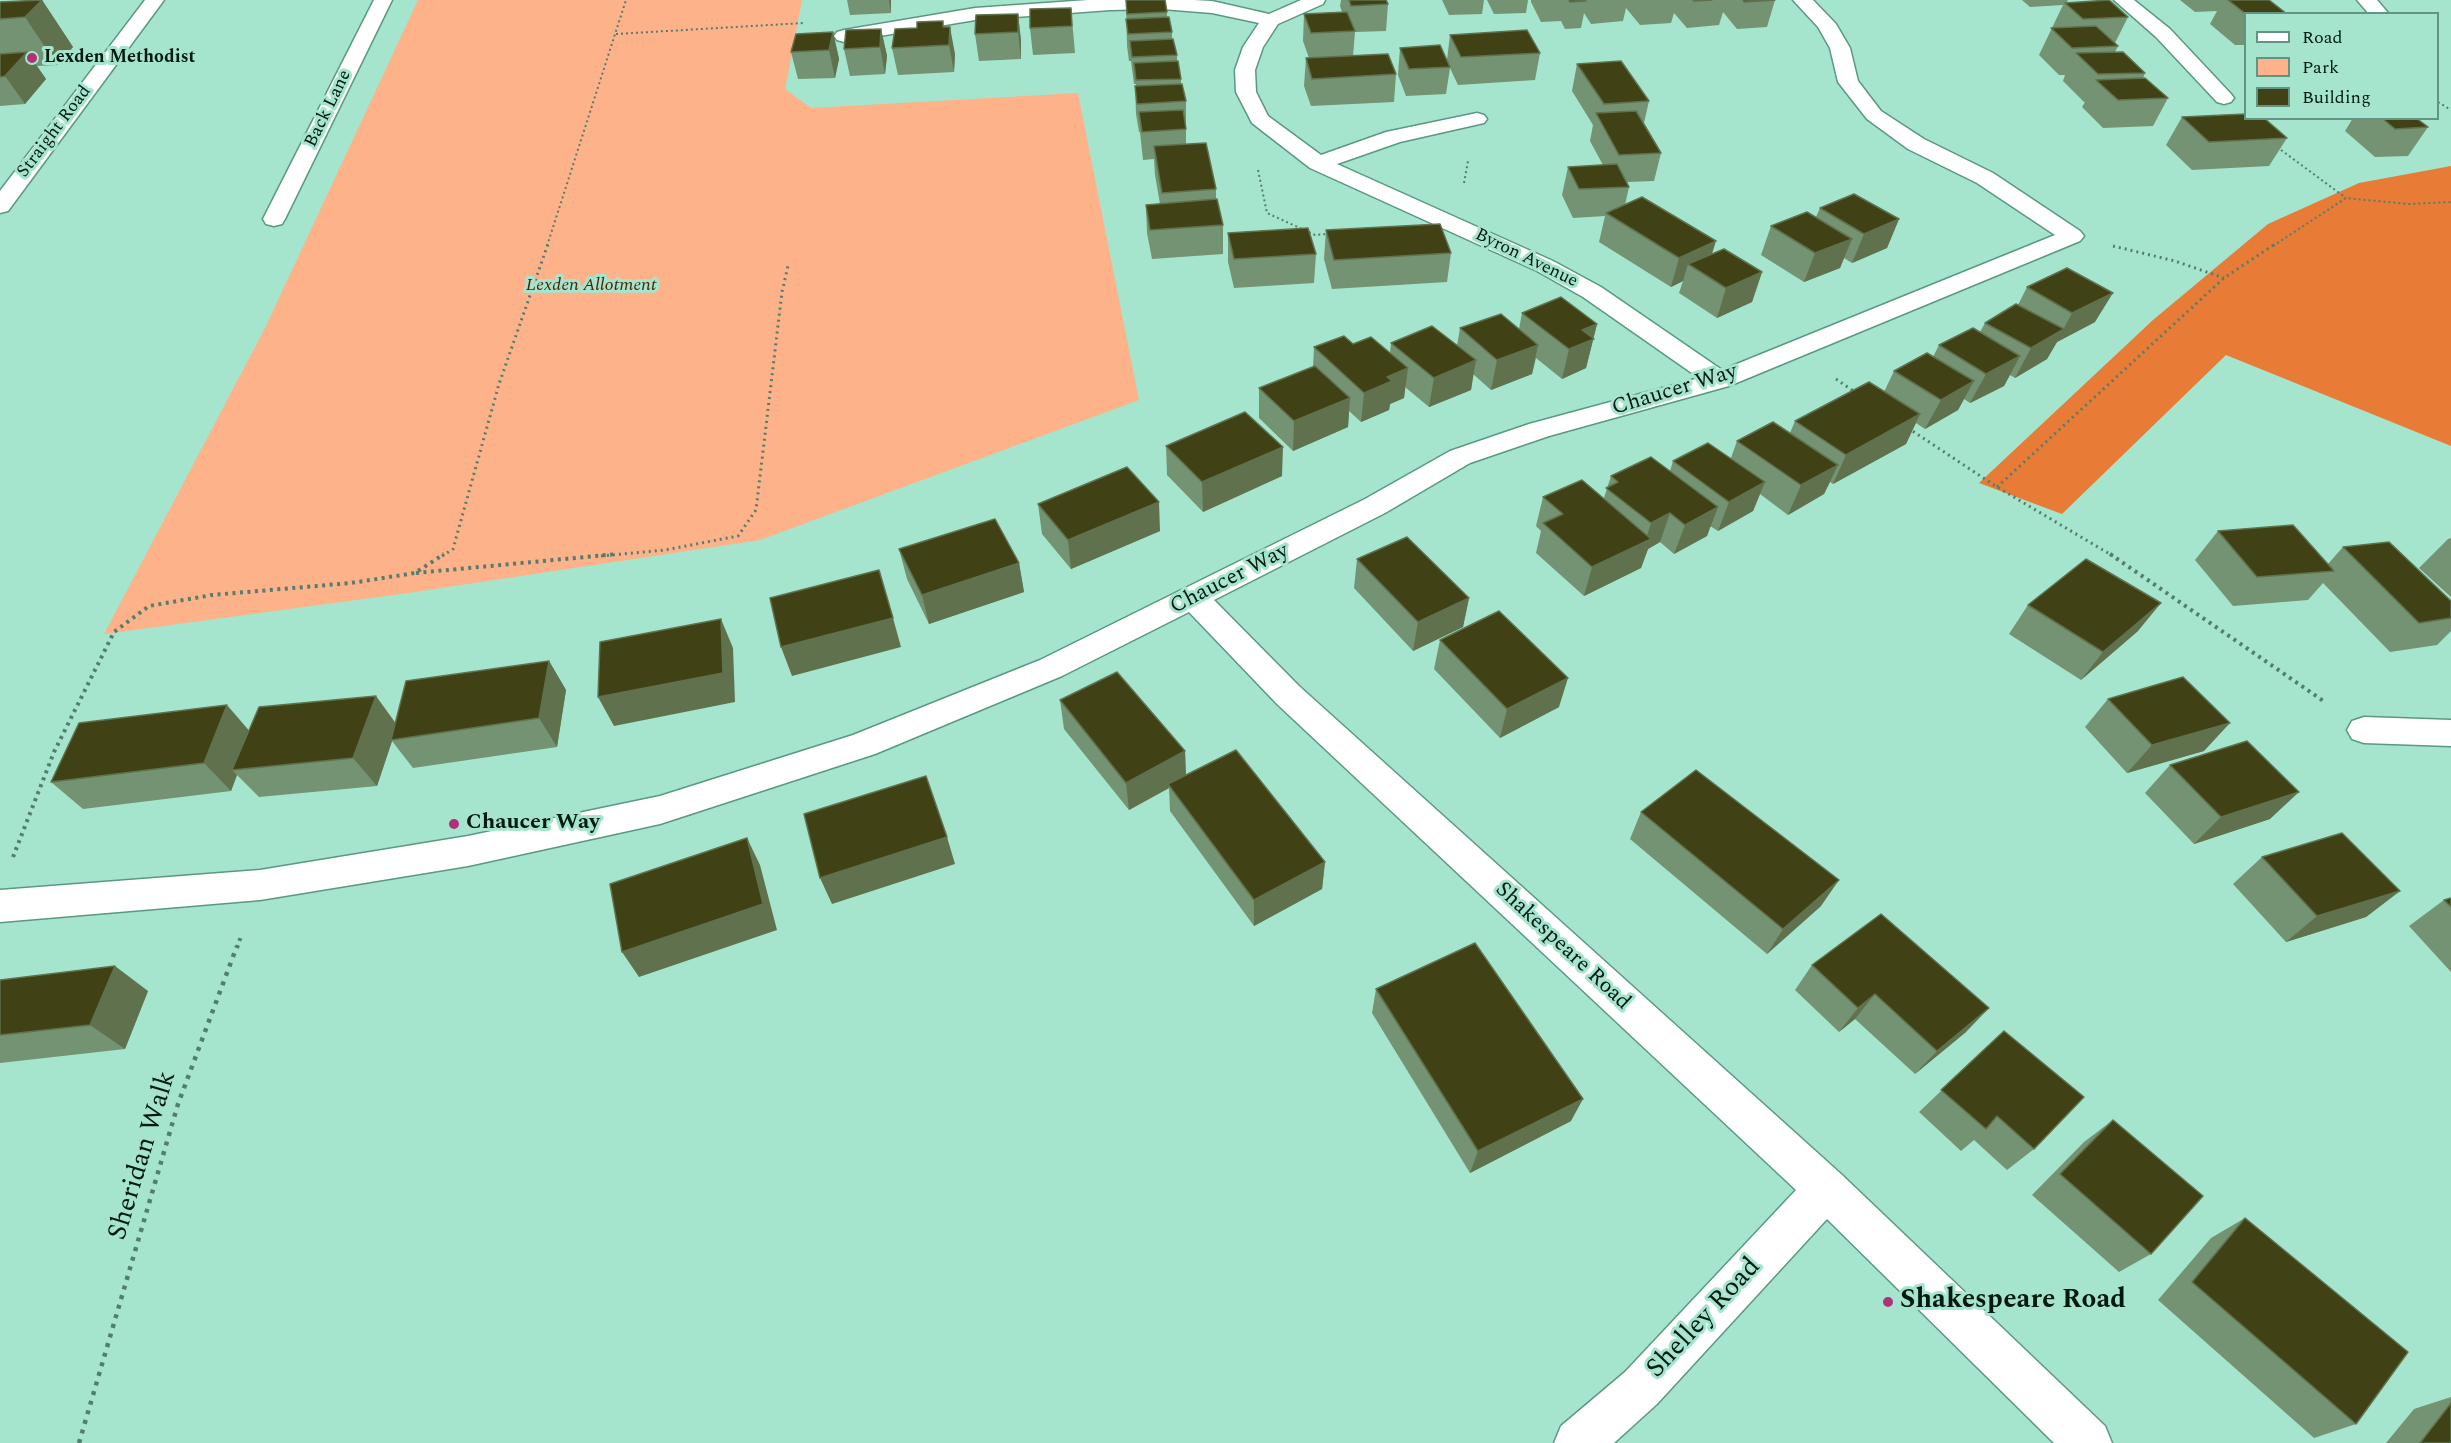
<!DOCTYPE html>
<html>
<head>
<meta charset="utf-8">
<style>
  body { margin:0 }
  #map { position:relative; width:2451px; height:1443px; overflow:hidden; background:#a5e5cd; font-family:Spectral,serif }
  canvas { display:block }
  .legend { position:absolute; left:2244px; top:12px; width:195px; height:108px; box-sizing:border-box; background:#a5e5cd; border:2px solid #639382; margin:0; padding:8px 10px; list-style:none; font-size:18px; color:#011911 }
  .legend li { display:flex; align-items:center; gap:12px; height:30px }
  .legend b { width:30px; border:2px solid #639382 }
</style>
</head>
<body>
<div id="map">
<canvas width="2451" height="1443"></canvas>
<ul class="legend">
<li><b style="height:8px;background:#fff"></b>Road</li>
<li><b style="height:16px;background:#fdb289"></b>Park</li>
<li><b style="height:16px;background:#414116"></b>Building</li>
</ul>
</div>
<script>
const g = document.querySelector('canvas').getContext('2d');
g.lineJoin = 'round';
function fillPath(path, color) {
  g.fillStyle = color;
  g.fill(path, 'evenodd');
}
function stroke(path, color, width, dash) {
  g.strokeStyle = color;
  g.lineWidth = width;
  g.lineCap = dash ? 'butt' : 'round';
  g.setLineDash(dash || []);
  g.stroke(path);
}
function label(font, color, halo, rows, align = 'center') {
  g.font = font + ' Spectral,serif';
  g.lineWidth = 6;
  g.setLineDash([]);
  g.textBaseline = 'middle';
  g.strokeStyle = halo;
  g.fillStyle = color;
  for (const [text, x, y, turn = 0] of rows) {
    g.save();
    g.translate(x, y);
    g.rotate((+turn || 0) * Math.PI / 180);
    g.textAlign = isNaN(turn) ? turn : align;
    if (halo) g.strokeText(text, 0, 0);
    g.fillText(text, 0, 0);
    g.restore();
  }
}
const green = new Path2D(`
  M418,0H802L785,89L811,108L1078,93L1139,400L760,540L408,593L104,634L265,328Z`);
const forest = new Path2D(`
  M2451,166V446L2226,355L2062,514L1979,483L2153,320L2268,224L2359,183Z`);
const pathFar3 = new Path2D(`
  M616,34L804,23
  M2438,102L2451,110
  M2277,147L2346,198
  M1258,170L1267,213L1315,235L1328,234
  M1464,183L1468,161
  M547,246L626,0
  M2273,246L2346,198L2408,204L2451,202`);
const pathFar2 = new Path2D(`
  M2113,246L2175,261L2224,278
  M1836,379L1855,392
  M1908,428L1997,487L2113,556
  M1997,487L2224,278L2275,244
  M442,556L453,549L499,384L548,244
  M601,556L665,550L738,536L756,510L782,292L788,266`);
const pathFar1 = new Path2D(`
  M2110,554L2325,702
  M416,573L617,554
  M13,857L54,752L114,632L149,606L212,595L351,583L415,573L444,554
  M237,948L241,936`);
const path = new Path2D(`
  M79,1443L178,1104L237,946`);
const minor = new Path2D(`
  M374,0H392L285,219L282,224L274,226L266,224L263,219Z
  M1088,0H1194L1212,1L1269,14L1301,0H1325L1323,4L1278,24L1263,47L1255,70L1256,92L1268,116L1321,155L1386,132L1477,113L1484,115L1487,119L1484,123L1400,142L1337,164L1553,261L1601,287L1722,370L2055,235L1977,183L1908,149L1867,119L1838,82L1830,48L1818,27L1793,0H1813L1836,24L1850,48L1858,81L1881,111L1924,139L1993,173L2080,231L2084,236L2080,241L1729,386L1549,436L1470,463L1385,513L1214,600L1299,686L1841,1174L2105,1426L2112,1443H2054L1827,1219L1657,1404L1614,1443H1554L1561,1426L1625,1372L1796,1190L1277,704L1189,612L1062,676L875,754L660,824L468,866L260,900L0,922V890L260,870L468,836L660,796L853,735L1040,660L1365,499L1450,451L1529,424L1699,378L1583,297L1537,271L1310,168L1252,123L1236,92L1235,70L1243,47L1259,23L1212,13L1162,9L1110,10L975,20L844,42L837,40L834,36L837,32L844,30L975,8Z
  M2114,0H2134L2170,29L2231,94L2234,98L2231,102L2224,104L2217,102L2156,37Z
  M2357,0H2377L2389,14H2369Z
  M2364,717L2451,720V746L2364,743L2352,739L2347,730L2352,721Z`);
const tertiary = new Path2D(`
  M145,0H164L8,211L0,213V191Z`);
const wall = new Path2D(`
  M42,0L73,47L57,65L37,66L46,79L25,104L0,106V2Z
  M847,0H891V13L850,15Z
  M1126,0L1167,12V17L1172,32V39L1177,55V61L1181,79V84L1186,101V144L1216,189V200L1223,225V254L1152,259L1147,233L1146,205L1160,204L1155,175L1154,159L1143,160L1140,132H1139L1136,114L1135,86H1136V84H1134L1131,61H1129L1127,46Z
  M1341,0H1386L1388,4L1386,31L1355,32L1353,56L1396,74L1394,102L1311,106L1304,86L1306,58H1309L1303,41L1304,14L1342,12L1340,6Z
  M1442,0H1484L1482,14L1449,15Z
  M1487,0H1528L1526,13L1494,14Z
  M1531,0H1775L1767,27L1737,29L1723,12L1719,25L1687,28L1674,13L1671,23L1640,25L1626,8L1623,21L1591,24L1584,13L1581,28L1565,29L1561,21L1541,22L1531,2Z
  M2022,0H2068L2067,2L2128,17L2115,43L2118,46L2115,52L2145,73L2143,78L2168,98L2153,126L2103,128L2082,107L2085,102H2084L2063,81L2065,75H2059L2039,55L2063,5L2030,7Z
  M2180,0H2269L2246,14V45H2235L2210,24L2217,11L2195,12Z
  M1071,8L1075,53L1033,55L1030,28Z
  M1018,14L1021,41V59L979,61L975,34Z
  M944,27L955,54L954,72L898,75L892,48Z
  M881,29L887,56L885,74L850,76L844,49Z
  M833,32L839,59L835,78L798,79L791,52Z
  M1450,35L1540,53L1535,80L1458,85L1450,68L1446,94L1406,96L1398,75L1400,48L1447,60Z
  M1577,64L1649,101L1644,123L1661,153L1654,181L1627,182L1629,187L1625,205L1712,254L1762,272L1752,302L1717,318L1679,293L1683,281L1671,287L1599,242L1605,216L1573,218L1562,195L1568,167L1603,165L1590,141L1593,125L1572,91Z
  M2182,117L2287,138L2269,166L2192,170L2166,145Z
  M2353,118H2416L2428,127L2408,156L2375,157L2345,131Z
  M1820,208L1899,219L1887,248L1852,263L1844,258L1840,268L1804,282L1761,255L1771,226L1816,217Z
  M1326,230L1451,253L1447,282L1332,289L1324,259Z
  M1228,233L1316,254L1314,283L1234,288L1228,262Z
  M2027,287L2095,322L2057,342L2047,359L2015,378L2010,375L2004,386L1970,403L1964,399L1958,410L1925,429L1916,423L1906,444L1833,484L1830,482L1824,494L1788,515L1760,494L1753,511L1718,531L1710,526L1707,536L1674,554L1660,542L1648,549L1641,568L1584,596L1536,553L1541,531L1536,526L1543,497L1604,498L1611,476L1670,471L1673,461L1731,458L1737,441L1790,433L1795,421L1884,392L1894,371L1933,357L1939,345L1980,332L1985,323L2018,305Z
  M1522,313L1597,324L1586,368L1562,379L1536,358L1532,374L1491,390L1473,374L1471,390L1429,407L1405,387L1404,398L1390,404L1389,410L1361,422L1349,411L1348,427L1293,451L1259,418V388L1313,367L1314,347L1353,344L1390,353L1391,343L1457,346L1460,328L1519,329Z
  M1166,446L1282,476L1203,512L1167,475Z
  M1038,504L1160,531L1071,569L1042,534Z
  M2218,531L2328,564L2343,547L2451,601V631L2437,645L2390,652L2323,583L2308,600L2233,606L2195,560Z
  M2451,538V597L2419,568L2448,539Z
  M899,549L1019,563L1024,592L929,624L907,579Z
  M1357,559L1469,598L1463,627L1413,651L1354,588Z
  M2028,605L2138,631L2081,680L2009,634Z
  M1440,640L1559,707L1500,738L1434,669Z
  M549,661L566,690L557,747L413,768L392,741L377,786L259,797L237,775L231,791L83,809L51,782L249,730L395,722Z
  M2108,699L2204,751L2127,773L2085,727Z
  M1060,700L1185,751L1186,775L1325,862L1322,889L1254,926L1170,811L1169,788L1129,810L1064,729Z
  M2170,765L2270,819L2194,844L2145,793Z
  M1641,812L1821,906L1767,954L1630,839Z
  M2262,857L2400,891L2366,917L2286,942L2233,884Z
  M2451,898V972L2409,926L2444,900Z
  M1812,965L1966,1032L1915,1074L1855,1019L1839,1032L1795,990Z
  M0,980L148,991L125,1049L0,1063Z
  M1376,989L1571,1121L1470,1173L1372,1013Z
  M2004,1031L2034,1149L2007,1170L1974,1140L1961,1151L1919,1112Z
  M2113,1120L2151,1254L2119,1272L2032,1195L2084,1142Z
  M2245,1218L2356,1424L2314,1438L2158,1300L2211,1238Z
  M2451,1397V1443H2386L2414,1409Z`);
const shadedWall = new Path2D(`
  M42,0L73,47L57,65L25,17Z
  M889,0H891V13Z
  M1018,14L1021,41V59L1018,32Z
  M950,27L955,54L954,72L949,45Z
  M881,29L887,56L885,74L880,47Z
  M833,32L839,59L835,78L829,50Z
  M27,52L46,79L25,104L5,76Z
  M1899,219L1887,248L1852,263L1864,234Z
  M1852,239L1840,268L1804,282L1815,253Z
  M1716,241L1707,270L1688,264L1683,281L1671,287L1679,258Z
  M1762,272L1752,302L1717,318L1726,288Z
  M2113,293L2095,322L2057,342L2047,359L2015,378L2031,348L2063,330L2072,313Z
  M1597,324L1586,368L1562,379L1569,349L1582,330Z
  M1538,345L1532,374L1491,390L1497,360Z
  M2020,356L2004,386L1970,403L1986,374Z
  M1476,360L1471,390L1429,407L1434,378Z
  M1408,368L1404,398L1390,404L1389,410L1361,422L1364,393L1387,377Z
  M1974,381L1958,410L1925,429L1941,400Z
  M1350,398L1348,427L1293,451L1294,421Z
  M1920,414L1906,444L1833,484L1846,455Z
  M1283,447L1282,476L1203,512L1202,482Z
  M1838,465L1824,494L1788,515L1801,485Z
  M1765,482L1753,511L1718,531L1729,502Z
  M1159,502L1160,531L1071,569L1068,540Z
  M1718,507L1707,536L1674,554L1685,525Z
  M1670,513L1660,542L1648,549L1641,568L1584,596L1592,567L1645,542L1651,523Z
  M1019,563L1024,592L929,624L922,595Z
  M1469,598L1463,627L1413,651L1418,622Z
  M2161,603L2138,631L2081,680L2103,652Z
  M893,618L901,647L792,676L781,647Z
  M721,619L733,648L735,702L614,726L598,697Z
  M549,661L566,690L557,747L539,718Z
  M1568,678L1559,707L1500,738L1507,709Z
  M376,696L397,725L391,740L392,741L377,786L353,758Z
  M227,705L252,734L232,770L237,775L231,791L204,763Z
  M2230,723L2204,751L2127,773L2152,745Z
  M1185,751L1186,779L1168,784L1169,788L1129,810L1126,783Z
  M2299,792L2270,819L2194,844L2221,817Z
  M947,837L955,864L832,904L820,878Z
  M747,838L760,865L777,930L639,977L622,952Z
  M1325,862L1322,889L1254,926V900Z
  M1839,880L1821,906L1767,954L1783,929Z
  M2400,891L2366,917L2286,942L2317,916Z
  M115,966L148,991L125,1049L90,1025Z
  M1875,994L1855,1019L1839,1032L1858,1008Z
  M1989,1008L1966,1032L1915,1074L1937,1051Z
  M1583,1099L1571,1121L1470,1173L1478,1151Z`);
const building = new Path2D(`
  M42,0L25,17L0,19V2Z
  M1126,0H1165L1167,12L1127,14Z
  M1349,0H1386L1388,4L1351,6Z
  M1569,0H1585L1586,1L1570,2Z
  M1693,0H1712L1694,1Z
  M1743,0H1775L1744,2Z
  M2109,0L2128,17L2083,19L2065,3Z
  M2228,0H2269L2287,14H2246Z
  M1071,8L1072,26L1030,28V9Z
  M1347,12L1355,31L1311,33L1304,14Z
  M1018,14V32L975,34L976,15Z
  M1169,17L1172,32L1128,34L1126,19Z
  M943,21V27H950L949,45L892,48L895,29L917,28V22Z
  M2096,26L2118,46L2072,48L2051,28Z
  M881,29L880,47L844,49L846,30Z
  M1527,30L1540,53L1461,57L1450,35Z
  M833,32L829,50L791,52L796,34Z
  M1173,39L1177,55L1132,57L1130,41Z
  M1440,45L1450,67L1409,69L1400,48Z
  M27,52L5,76L0,77V54Z
  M2123,52L2145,73L2098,74L2076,53Z
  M1388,54L1396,74L1312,79L1306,58Z
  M1178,61L1181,79L1136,80L1134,63Z
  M1621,61L1649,101L1604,104L1577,64Z
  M2145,78L2168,98L2118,100L2096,80Z
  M1182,84L1186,101L1137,104L1135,86Z
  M1183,110L1186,129L1142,132L1139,112Z
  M1636,111L1661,153L1619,155L1596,113Z
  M2246,114V118H2264L2287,138L2209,142L2182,117Z
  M2382,118H2416L2428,127L2395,129Z
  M1206,143L1216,189L1162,193L1154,146Z
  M1617,164L1629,187L1579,189L1568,167Z
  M1854,194L1899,219L1864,234L1820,208Z
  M1642,197L1716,241L1679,258L1606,213Z
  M1217,199L1223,225L1150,230L1146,205Z
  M1807,212L1852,239L1815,253L1771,226Z
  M1440,224L1451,253L1334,260L1326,230Z
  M1308,228L1316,254L1234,259L1228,233Z
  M1724,249L1762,272L1726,288L1688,264Z
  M2067,268L2113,293L2072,313L2027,287Z
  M1561,297L1597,324L1582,330L1594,339L1569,349L1522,313Z
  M2016,304L2064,329L2031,348L1985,323Z
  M1501,314L1538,345L1497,360L1460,328Z
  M1432,326L1476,360L1434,378L1391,343Z
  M1973,328L2020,356L1986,374L1939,345Z
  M1344,336L1353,344L1371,337L1408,368L1387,377L1392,381L1364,393L1314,347Z
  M1927,353L1974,381L1941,400L1894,371Z
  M1315,366L1350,398L1294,421L1259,388Z
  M1869,382L1920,414L1846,455L1795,421Z
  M1245,412L1283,447L1202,482L1166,446Z
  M1773,422L1838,465L1801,485L1737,441Z
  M1708,443L1765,482L1729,502L1673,461Z
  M1651,457L1718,507L1685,525L1670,513L1651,523L1606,488L1618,482L1611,476Z
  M1127,467L1159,502L1068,540L1038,504Z
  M1582,480L1651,539L1592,567L1543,523L1563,514L1543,497Z
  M995,519L1019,563L922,595L899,549Z
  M2293,525L2334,571L2257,577L2218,531Z
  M1407,537L1469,598L1418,622L1357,559Z
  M2389,542L2451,601V618L2419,623L2343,547Z
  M2086,559L2161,603L2103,652L2028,605Z
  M879,570L893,618L781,647L770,598Z
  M1499,611L1568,678L1507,709L1440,640Z
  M721,619L723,673L598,697L600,642Z
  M549,661L539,718L391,740L406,681Z
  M1117,672L1185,751L1126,783L1060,700Z
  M2183,677L2230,723L2152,745L2108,699Z
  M376,696L353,758L232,770L259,707Z
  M227,705L204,763L51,782L79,723Z
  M2247,741L2299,792L2221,817L2170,765Z
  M1236,750L1325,862L1254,900L1168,784Z
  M1696,770L1839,880L1783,929L1641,812Z
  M926,776L947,837L820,878L804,814Z
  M2342,833L2400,891L2317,916L2262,857Z
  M747,838L763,904L622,952L610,884Z
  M2451,898V907L2444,900Z
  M1881,914L1989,1008L1937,1051L1875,994L1858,1008L1812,965Z
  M1475,943L1583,1099L1478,1151L1376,989Z
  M115,966L90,1025L0,1035V980Z
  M2004,1031L2084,1097L2034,1149L1997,1116L1986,1129L1941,1090Z
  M2113,1120L2203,1196L2151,1254L2060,1174Z
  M2245,1218L2408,1352L2356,1424L2192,1282Z
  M2451,1403V1443H2420Z`);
const markers = [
  [32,58,6,"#b1307a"],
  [454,824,6,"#b1307a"],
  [1888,1302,6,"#b1307a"]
];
const farPoinames = [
  ["Lexden Methodist",44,58]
];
const farStreetnames = [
  ["Back Lane",329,109,-64],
  ["Straight Road",55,132,-53],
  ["Byron Avenue",1526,259,26]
];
const farParknames = [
  ["Lexden Allotment",591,286]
];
const streetNames = [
  ["Chaucer Way",1675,391,-17],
  ["Chaucer Way",1230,580,-27],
  ["Shakespeare Road",1562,947,43]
];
const poiNames = [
  ["Chaucer Way",466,824]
];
const nearStreetnames = [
  ["Sheridan Walk",144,1156,-73],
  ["Shelley Road",1705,1319,-47]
];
const nearPoinames = [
  ["Shakespeare Road",1900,1302]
];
fillPath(green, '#fdb289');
fillPath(forest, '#e87b35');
stroke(minor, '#5a9882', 3);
stroke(tertiary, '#5a9882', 3);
stroke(pathFar3, '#527e6e', 2, [2, 3]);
stroke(pathFar2, '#527e6e', 3, [2, 4]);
stroke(pathFar1, '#527e6e', 4, [3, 4.5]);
stroke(path, '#527e6e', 4.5, [4, 6]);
fillPath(minor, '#fff');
fillPath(tertiary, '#fff');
fillPath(wall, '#739372');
fillPath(shadedWall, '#5f724d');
fillPath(building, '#414116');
stroke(building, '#5f724d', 1.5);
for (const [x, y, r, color] of markers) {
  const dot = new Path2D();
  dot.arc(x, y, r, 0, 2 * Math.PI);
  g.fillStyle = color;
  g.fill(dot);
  stroke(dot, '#a5e5cd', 2);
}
label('bold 18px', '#011911', '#a5e5cd', farPoinames, 'left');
label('18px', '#011911', '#a5e5cd', farStreetnames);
label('italic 18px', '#4d2306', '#a5e5cd', farParknames);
label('22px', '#011911', '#a5e5cd', streetNames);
label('bold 22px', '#011911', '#a5e5cd', poiNames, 'left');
label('27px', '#011911', '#a5e5cd', nearStreetnames);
label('bold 27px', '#011911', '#a5e5cd', nearPoinames, 'left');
</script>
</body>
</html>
